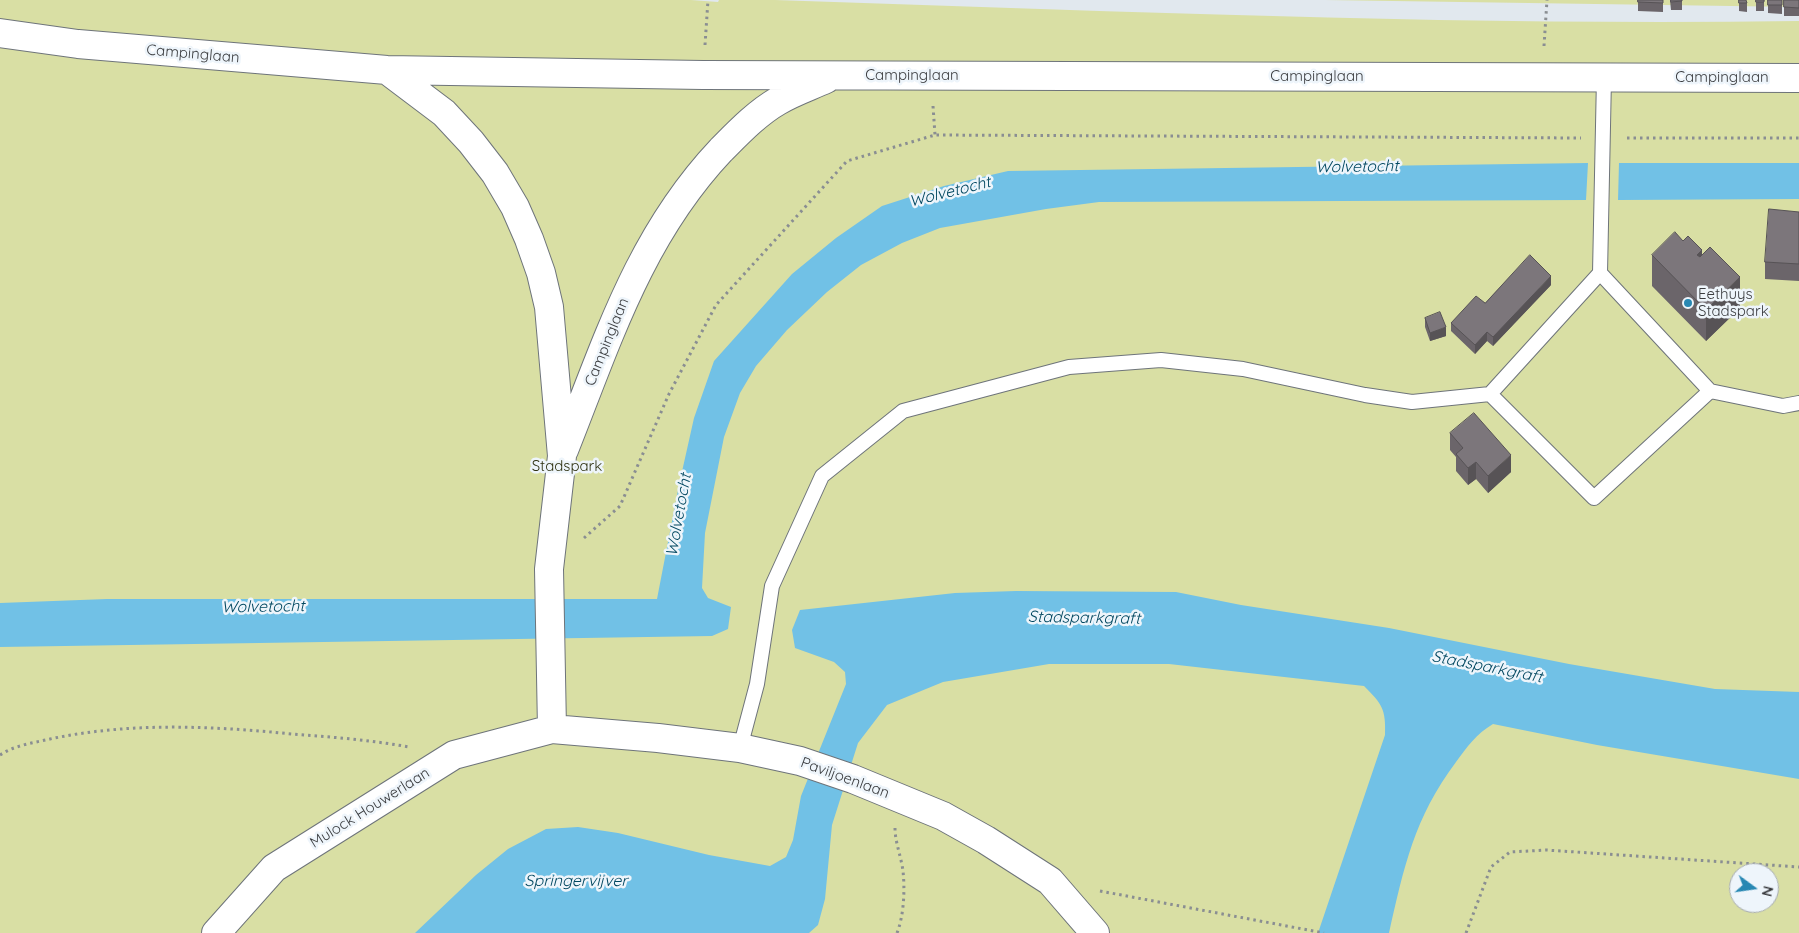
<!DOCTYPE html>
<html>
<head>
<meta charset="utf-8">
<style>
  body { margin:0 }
  #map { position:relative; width:1799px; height:933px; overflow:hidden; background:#e1e8ee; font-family:Quicksand,sans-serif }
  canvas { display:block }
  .north { position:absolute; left:1729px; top:863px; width:50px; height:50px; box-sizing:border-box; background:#eef5fb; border:1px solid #a6abb0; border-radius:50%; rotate:104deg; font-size:14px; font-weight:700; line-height:20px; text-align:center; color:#3a3c3f }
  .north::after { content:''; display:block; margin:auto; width:18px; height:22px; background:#2888b3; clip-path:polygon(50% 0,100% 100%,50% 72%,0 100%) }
</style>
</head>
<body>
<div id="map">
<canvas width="1799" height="933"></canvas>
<div class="north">N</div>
</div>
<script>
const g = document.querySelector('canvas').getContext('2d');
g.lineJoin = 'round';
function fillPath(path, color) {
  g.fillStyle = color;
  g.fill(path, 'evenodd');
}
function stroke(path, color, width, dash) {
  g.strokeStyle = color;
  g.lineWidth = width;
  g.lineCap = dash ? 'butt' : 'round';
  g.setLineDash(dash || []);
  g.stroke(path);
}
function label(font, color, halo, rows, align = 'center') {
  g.font = font + ' Quicksand,sans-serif';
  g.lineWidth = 5;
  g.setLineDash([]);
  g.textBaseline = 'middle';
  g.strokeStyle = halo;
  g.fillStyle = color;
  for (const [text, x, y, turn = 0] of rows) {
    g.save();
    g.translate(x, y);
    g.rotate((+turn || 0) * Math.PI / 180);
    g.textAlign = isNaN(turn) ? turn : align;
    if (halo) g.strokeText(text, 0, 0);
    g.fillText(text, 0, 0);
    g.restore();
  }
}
const green = new Path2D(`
  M0,0H691L718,2L719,0H775C1116,11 1458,26 1799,21V933H0ZM1739,873H1769V903H1739Z
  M1325,0H1799V7Z`);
const water = new Path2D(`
  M1588,163L1586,200L1099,202L1046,209L940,228L902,243L861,265L827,292L787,330L756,366L740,393L724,437L705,533L702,588L708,598L731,607L728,629L712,636L0,647V603L107,599H657L679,485L694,418L714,361L792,274L836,238L882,206L944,186L1008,171Z
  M1619,163H1799V199L1618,200Z
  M1016,591L1176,592L1241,605L1389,628L1569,664L1715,689L1799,692V779L1597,745L1493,724C1476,734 1467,747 1456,762C1414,818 1404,867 1389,933H1318L1385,735C1386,709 1382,704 1364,686L1169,664H1049L943,682L887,705L858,743L832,825L825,899L818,925L809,933H415L476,875L508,849L546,829L578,827L618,833L709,855L770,866L786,857L793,840L801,796L846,684L845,672L834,662L795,648L792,630L800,610L955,593Z`);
const path = new Path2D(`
  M705,45L708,0
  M1544,46L1547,0
  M933,106L935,135
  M1627,138H1799
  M584,538L620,506L669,394L716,305L847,161L935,135L1581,138
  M0,755C15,745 33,743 50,739C130,722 211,726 292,734C331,737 371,740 409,747
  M895,828C895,842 901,856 903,871C905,890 904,915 897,933
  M1100,891L1324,933
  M1466,933L1491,867L1510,852L1546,850L1799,867`);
const service = new Path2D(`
  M1600,273L1604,77
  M1490,394L1600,273L1710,391
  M740,748L757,684L772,586L822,476L903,411L1069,367L1161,360L1243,369L1365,395L1412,402L1490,394L1594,498L1710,391L1783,406L1799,403`);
const minor = new Path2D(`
  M0,33L78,44L387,70L703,75L1799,78
  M387,70L444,113L471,142L495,173L515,207L529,239L541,273L549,307L562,456L549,569L552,729
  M564,450C607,342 639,237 721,150C738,133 757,113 778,101C793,92 811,86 826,79
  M216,933L274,868L454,755L552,729L658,738L740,748L800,761L853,779L943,816L986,840L1050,881L1095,933`);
const wall = new Path2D(`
  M1638,0H1663V12L1638,11Z
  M1670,0H1682V10H1671Z
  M1739,0L1747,3V12L1739,11Z
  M1752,0H1765L1764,1V11H1756V0Z
  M1768,0H1782V14L1768,13Z
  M1784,0H1799V16H1784Z
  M1799,212V281L1765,279V262Z
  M1683,241L1702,255L1740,308L1706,341L1652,286V255Z
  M1551,285L1493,346L1487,341L1475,354L1451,331V323L1485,303Z
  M1425,318L1446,336L1430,341L1425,327Z
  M1450,433L1511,472L1488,493L1476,479L1468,485L1456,471V457L1450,450Z`);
const shadedWall = new Path2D(`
  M1702,250V281L1697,255Z
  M1551,276V285L1493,346V337Z
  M1740,277V308L1706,341V310Z
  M1446,327V336L1430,341V333Z
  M1487,332V341L1475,354V345Z
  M1511,455V472L1488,493V476Z
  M1476,462V479L1468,485V468Z`);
const building = new Path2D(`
  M1638,0H1663V3L1638,2Z
  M1671,0H1682V1L1671,2Z
  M1739,0H1746L1747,3H1739Z
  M1756,0H1764V2H1756Z
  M1768,0H1782V5H1768Z
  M1784,0H1799V8L1784,7Z
  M1769,209L1799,212V264L1765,262Z
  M1675,232L1683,241L1688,236L1702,250L1697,255L1700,257L1710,247L1740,277L1706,310L1652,255Z
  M1530,255L1551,276L1493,337L1487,332L1475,345L1451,323L1476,296L1485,303Z
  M1440,312L1446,327L1430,333L1425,318Z
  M1474,413L1511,455L1488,476L1476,462L1468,468L1456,454L1463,448L1450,433Z`);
const markers = [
  [1688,303,5,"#2888b3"]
];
const streetNames = [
  ["Campinglaan",193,54,5],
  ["Campinglaan",912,75],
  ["Campinglaan",1317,76],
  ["Campinglaan",1722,77],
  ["Campinglaan",607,342,-68],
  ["Paviljoenlaan",845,778,20],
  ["Mulock Houwerlaan",370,808,-32]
];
const poiNames = [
  ["Eethuys",1698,294],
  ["Stadspark",1698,311]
];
const parkNames = [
  ["Stadspark",567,466]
];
const waterNames = [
  ["Wolvetocht",1357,167,-1],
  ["Wolvetocht",950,192,-14],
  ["Wolvetocht",679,515,-80],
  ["Wolvetocht",263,607,-1],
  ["Stadsparkgraft",1084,618,1],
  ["Stadsparkgraft",1487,667,11],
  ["Springervijver",576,881]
];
fillPath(green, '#d9dfa4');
fillPath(water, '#71c1e6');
stroke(service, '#6e747a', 16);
stroke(minor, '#6e747a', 30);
stroke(path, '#8a8e92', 3, [2.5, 4]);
stroke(service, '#fff', 14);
stroke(minor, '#fff', 28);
fillPath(wall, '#6b656a');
fillPath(shadedWall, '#575356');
fillPath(building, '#7c767b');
stroke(building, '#575356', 1);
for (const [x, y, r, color] of markers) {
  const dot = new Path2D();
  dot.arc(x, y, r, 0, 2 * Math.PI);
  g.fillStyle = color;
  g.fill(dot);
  stroke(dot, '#eef5fb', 2);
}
label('15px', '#3a3c3f', '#eef5fb', streetNames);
label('15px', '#3a3c3f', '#eef5fb', poiNames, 'left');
label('15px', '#2e3111', '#eef5fb', parkNames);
label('italic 16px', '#004760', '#eef5fb', waterNames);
</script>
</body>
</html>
